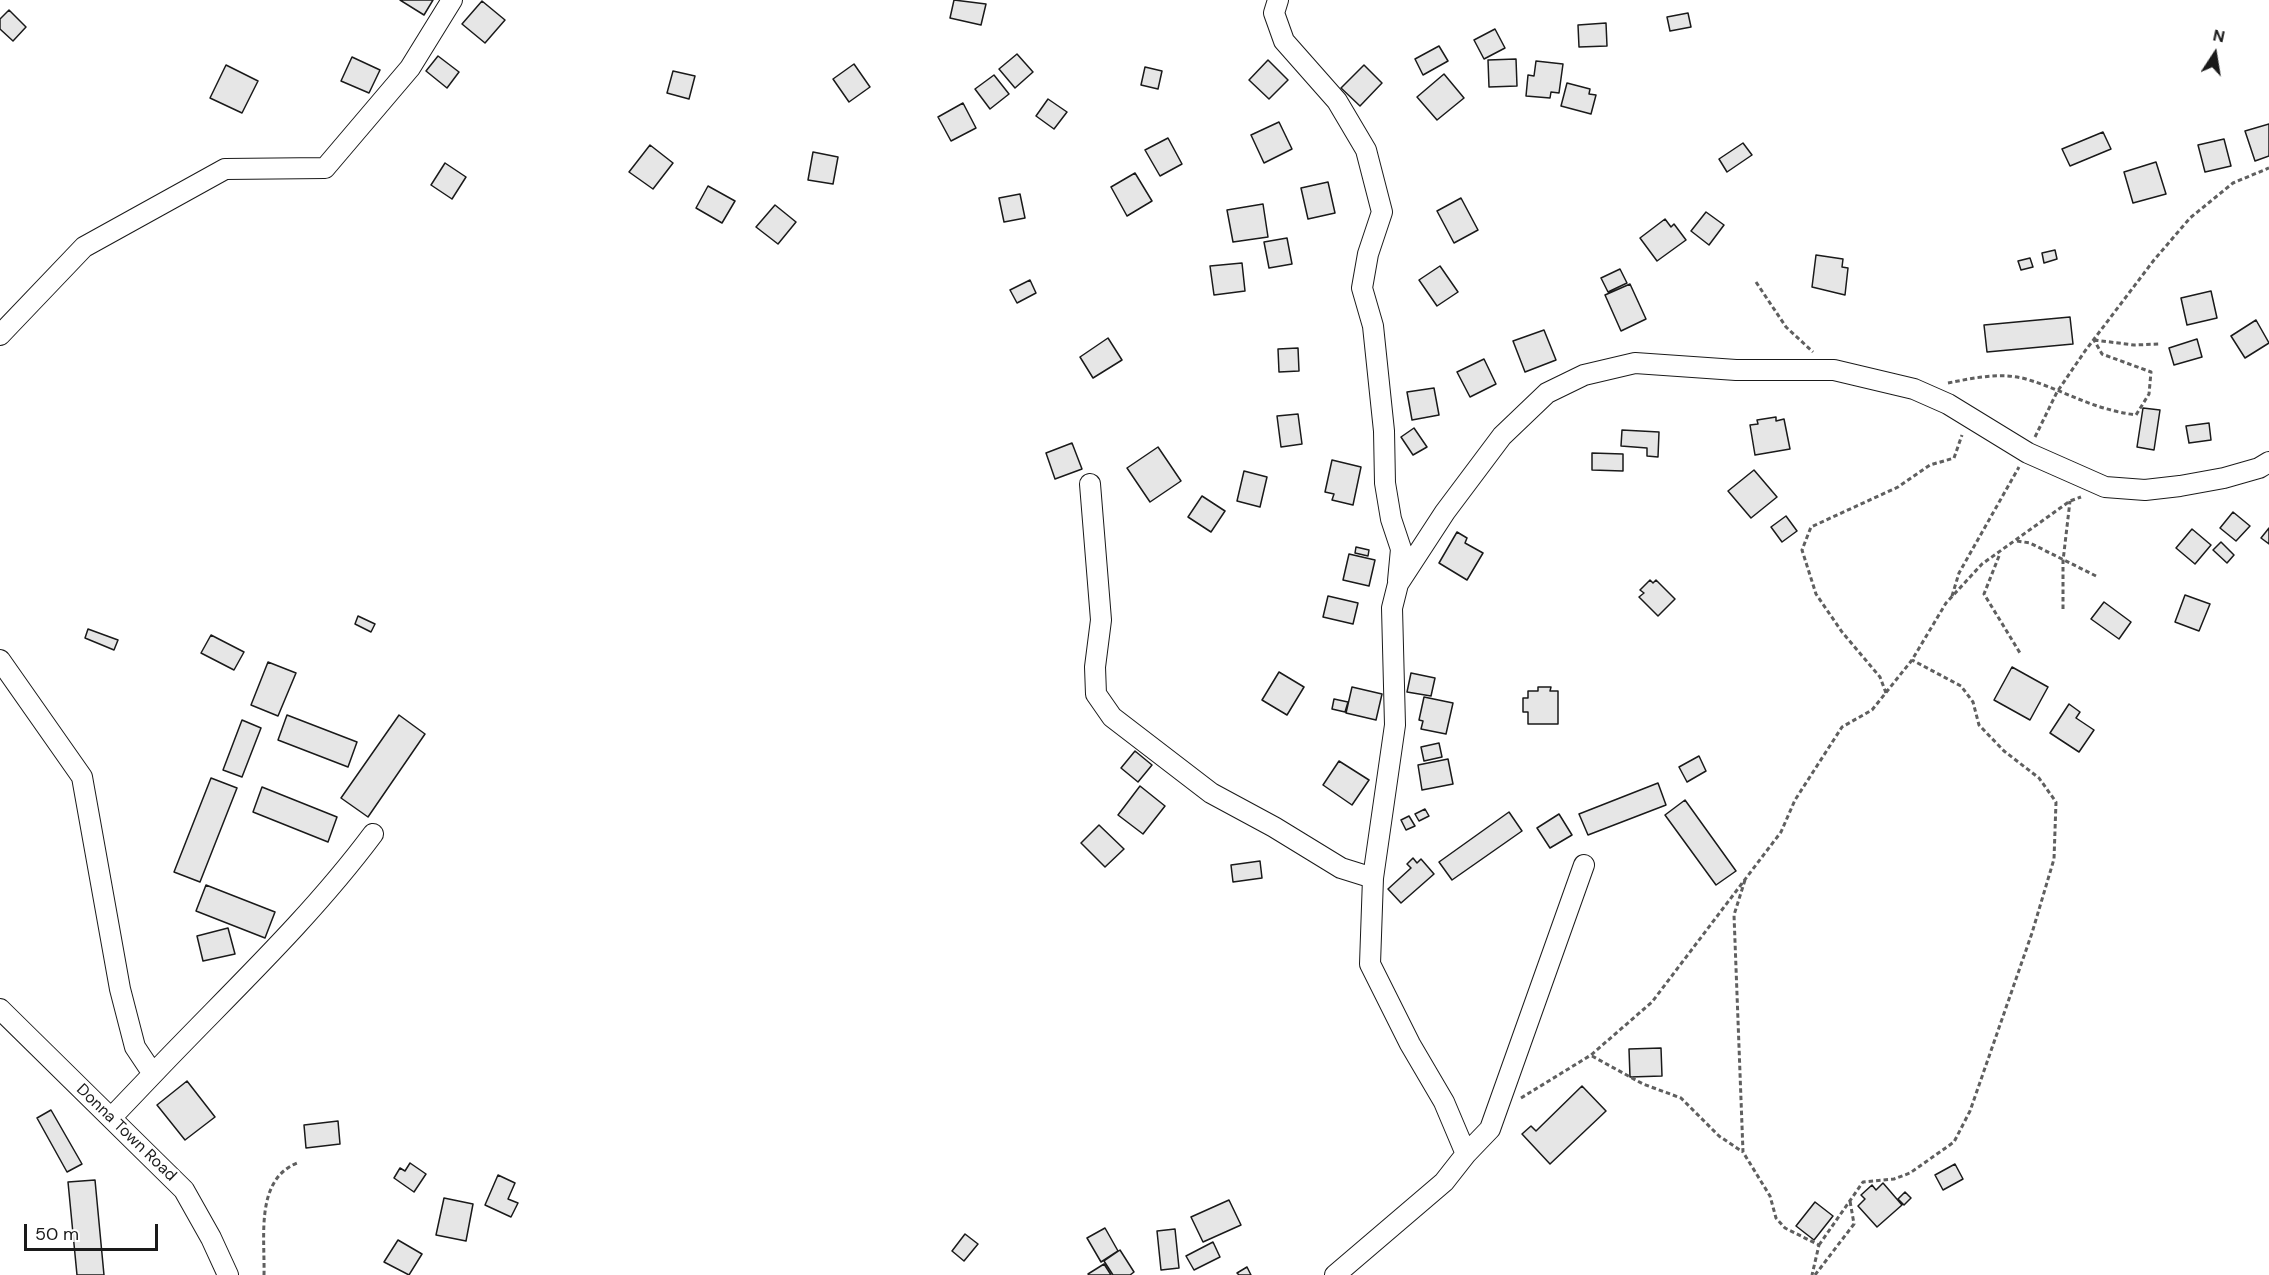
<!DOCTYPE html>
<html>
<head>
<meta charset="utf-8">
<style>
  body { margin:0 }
  #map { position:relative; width:2269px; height:1275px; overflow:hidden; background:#fff; font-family:"DM Sans",sans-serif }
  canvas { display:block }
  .north { position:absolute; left:2185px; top:24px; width:60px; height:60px; -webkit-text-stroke:4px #fff; paint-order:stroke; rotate:12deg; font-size:16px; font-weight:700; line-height:24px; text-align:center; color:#1a1a1a }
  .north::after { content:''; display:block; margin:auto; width:21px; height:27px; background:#1a1a1a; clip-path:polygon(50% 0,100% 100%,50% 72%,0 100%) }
  .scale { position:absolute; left:24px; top:1224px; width:134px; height:27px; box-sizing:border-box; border:3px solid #1a1a1a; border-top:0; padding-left:8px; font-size:18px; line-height:21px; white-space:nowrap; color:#1a1a1a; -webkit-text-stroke:4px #fff; paint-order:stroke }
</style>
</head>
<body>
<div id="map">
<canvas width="2269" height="1275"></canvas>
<div class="north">N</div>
<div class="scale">50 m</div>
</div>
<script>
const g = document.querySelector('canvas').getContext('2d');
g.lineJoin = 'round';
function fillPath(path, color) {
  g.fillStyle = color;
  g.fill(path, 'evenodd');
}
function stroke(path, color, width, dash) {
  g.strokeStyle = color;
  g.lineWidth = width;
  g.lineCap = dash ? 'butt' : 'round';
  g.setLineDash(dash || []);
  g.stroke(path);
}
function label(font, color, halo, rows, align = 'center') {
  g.font = font + ' "DM Sans",sans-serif';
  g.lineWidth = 4.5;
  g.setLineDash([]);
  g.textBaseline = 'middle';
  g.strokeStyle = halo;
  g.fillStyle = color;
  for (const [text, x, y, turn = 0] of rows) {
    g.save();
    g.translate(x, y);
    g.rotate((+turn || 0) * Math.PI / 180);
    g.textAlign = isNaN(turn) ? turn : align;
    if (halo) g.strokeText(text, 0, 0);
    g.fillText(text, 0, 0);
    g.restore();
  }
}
const building = new Path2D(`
  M400,0H433L424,15Z
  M954,0L986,4L981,25L950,18Z
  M482,1L505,20L485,43L462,24Z
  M9,10L26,27L13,41L0,29V19Z
  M1688,13L1691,27L1670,31L1667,17Z
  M1606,23L1607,46L1579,47L1578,25Z
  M1495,29L1505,48L1484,59L1474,40Z
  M1439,46L1448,61L1423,75L1415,59Z
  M1017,54L1033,72L1015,88L999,69Z
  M438,56L459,72L447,88L426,71Z
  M352,57L380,70L369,93L341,81Z
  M1516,59L1517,86L1489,87L1488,60Z
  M1268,60L1288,80L1269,99L1249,80Z
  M1536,61L1563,64L1559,93L1551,92L1550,98L1526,96L1528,75L1534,76Z
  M854,64L870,87L849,102L833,79Z
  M226,65L258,81L242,113L210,98Z
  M1364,65L1382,83L1360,106L1341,88Z
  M1145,67L1162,71L1158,89L1141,85Z
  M673,71L695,76L689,99L667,93Z
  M1444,74L1464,98L1437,120L1417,97Z
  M994,75L1009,94L990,109L975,89Z
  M1567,83L1590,89L1589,94L1596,95L1591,114L1561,106Z
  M1048,99L1067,112L1054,129L1036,116Z
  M963,103L976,128L951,141L938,117Z
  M1279,122L1292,149L1264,163L1251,135Z
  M2269,124V156L2255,161L2245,131Z
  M2103,132L2111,149L2070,166L2062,149Z
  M1168,138L1182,164L1160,176L1145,150Z
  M2224,139L2231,166L2205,172L2198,145Z
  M1743,143L1752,155L1727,172L1719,159Z
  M650,145L673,163L653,189L629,172Z
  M813,152L838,157L833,184L808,180Z
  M2156,162L2166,194L2133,203L2124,172Z
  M445,163L466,177L452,199L431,185Z
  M1135,173L1152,201L1127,216L1111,187Z
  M1328,182L1335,213L1308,219L1301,188Z
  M708,186L735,201L722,223L696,208Z
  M1020,194L1025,218L1004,222L999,198Z
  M1461,198L1478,230L1454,243L1437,211Z
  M1263,204L1268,237L1233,242L1227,210Z
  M775,205L796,222L778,244L756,227Z
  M1706,212L1724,225L1709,245L1691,231Z
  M1665,219L1671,227L1674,224L1686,240L1657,261L1640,238Z
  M1287,238L1292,264L1269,268L1264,242Z
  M2055,250L2057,259L2044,263L2042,253Z
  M1816,255L1843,259L1842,267L1848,268L1845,295L1812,287Z
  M2030,258L2033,267L2021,270L2018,261Z
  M1242,263L1245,291L1214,295L1210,266Z
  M1440,266L1458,292L1437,306L1419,280Z
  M1620,269L1627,283L1608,292L1601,278Z
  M1030,280L1036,293L1017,303L1010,290Z
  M1630,284L1646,319L1621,331L1605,295Z
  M2211,291L2217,318L2187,325L2181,298Z
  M2070,317L2073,344L1987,352L1984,325Z
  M2256,320L2269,343L2245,358L2231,336Z
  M1544,330L1556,360L1525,372L1513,341Z
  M1108,338L1122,360L1093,378L1080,357Z
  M2197,339L2202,357L2174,365L2169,348Z
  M1298,348L1299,371L1279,372L1278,349Z
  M1484,359L1496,384L1470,397L1457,372Z
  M1434,388L1439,415L1412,420L1407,392Z
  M2143,408L2160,410L2154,450L2137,447Z
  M1298,414L1302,444L1281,447L1277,416Z
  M1776,417V421L1784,419L1790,449L1755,455L1750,425L1758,424L1757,420Z
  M2209,423L2211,440L2189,443L2186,426Z
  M1414,428L1427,447L1413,455L1401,437Z
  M1622,430L1659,432L1658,457L1647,456V448L1621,446Z
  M1072,443L1082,469L1055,479L1046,453Z
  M1158,447L1181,481L1150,502L1127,468Z
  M1592,453L1623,454V471L1592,470Z
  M1332,460L1361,467L1353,505L1332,500L1334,494L1325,492Z
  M1754,470L1777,497L1751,518L1728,491Z
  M1244,471L1267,477L1260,507L1237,501Z
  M1202,496L1225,511L1211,532L1188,517Z
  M2233,512L2250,526L2236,541L2220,528Z
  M1786,516L1797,531L1782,542L1771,527Z
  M2269,528V544L2261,538Z
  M2192,529L2211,545L2195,564L2176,548Z
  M1457,532L1467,538L1465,543L1483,553L1467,580L1439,563Z
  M2221,542L2234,555L2227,563L2213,550Z
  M1356,547L1369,550L1368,556L1355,553Z
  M1349,554L1375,560L1369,586L1343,580Z
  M1650,580L1653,583L1656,580L1675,599L1658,616L1639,597L1644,593L1640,590Z
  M2185,595L2210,604L2199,631L2175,622Z
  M1328,596L1358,603L1353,624L1323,617Z
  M2104,602L2131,622L2119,639L2091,619Z
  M358,616L375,624L371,632L355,624Z
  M88,629L118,640L114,650L85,638Z
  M211,635L244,652L234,670L201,653Z
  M268,662L296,673L278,716L251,705Z
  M2012,667L2048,687L2030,720L1994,700Z
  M1279,672L1304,687L1287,715L1262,700Z
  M1411,673L1435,678L1431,696L1407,692Z
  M1352,687L1382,694L1376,720L1346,713Z
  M1538,687H1551L1550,691H1558V724H1528V712H1523V698H1528V691H1538Z
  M1424,697L1453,703L1446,734L1421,729L1423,721L1419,720Z
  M1334,699L1348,702L1345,712L1332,709Z
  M2069,704L2080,712L2076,718L2094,730L2079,752L2050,733Z
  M287,715L357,742L348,767L278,740Z
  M399,715L425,734L368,817L341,798Z
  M242,720L261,728L242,777L223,770Z
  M1439,743L1442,757L1424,761L1421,747Z
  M1135,751L1152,765L1138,782L1121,768Z
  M1699,756L1706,771L1687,782L1679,767Z
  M1448,759L1453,784L1422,790L1418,765Z
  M1339,761L1369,780L1352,805L1323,785Z
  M211,778L237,788L200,882L174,872Z
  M1658,783L1666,805L1588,835L1579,814Z
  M1140,786L1165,806L1143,834L1118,815Z
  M262,787L337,817L328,842L253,812Z
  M1685,800L1736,871L1716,885L1665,815Z
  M1425,809L1429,816L1419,821L1415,814Z
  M1509,812L1522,831L1452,880L1439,862Z
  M1559,814L1572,835L1550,848L1537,828Z
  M1409,816L1415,826L1406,830L1401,820Z
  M1099,825L1124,849L1105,867L1081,843Z
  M1413,858L1417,863L1421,859L1434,874L1401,903L1388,889L1411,868L1407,864Z
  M1260,861L1262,878L1233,882L1231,865Z
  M206,885L275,912L265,938L196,911Z
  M228,928L235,954L203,961L197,936Z
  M1661,1048L1662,1076L1630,1077L1629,1049Z
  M187,1081L215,1117L185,1140L157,1105Z
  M1582,1086L1606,1111L1550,1164L1522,1134L1531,1126L1536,1131Z
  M51,1110L82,1164L67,1172L37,1118Z
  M338,1121L340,1144L306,1148L304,1125Z
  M410,1163L426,1174L414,1192L394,1178L400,1168L405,1171Z
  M1955,1164L1963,1179L1943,1190L1935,1175Z
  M498,1175L515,1183L508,1199L518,1203L511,1217L485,1205Z
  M95,1180L104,1275H77L68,1182Z
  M1883,1183L1902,1205L1877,1227L1858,1206L1865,1199L1861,1195L1872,1185L1876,1190Z
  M1905,1192L1911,1198L1904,1205L1898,1199Z
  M444,1198L473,1204L466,1241L436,1235Z
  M1229,1200L1241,1225L1203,1242L1191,1217Z
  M1815,1202L1833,1216L1814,1240L1796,1226Z
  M1105,1228L1118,1251L1101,1262L1087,1238Z
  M1175,1229L1179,1268L1161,1270L1157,1231Z
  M965,1234L978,1244L964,1261L952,1251Z
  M398,1240L422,1254L409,1275L384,1262Z
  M1213,1242L1220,1257L1194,1270L1186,1256Z
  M1120,1250L1134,1272L1130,1275H1113L1104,1261Z
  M1104,1264L1111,1275H1089L1088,1274Z
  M1247,1267L1251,1275H1239L1237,1273Z`);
const path = new Path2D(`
  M1756,282L1786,327L1813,352
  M2094,340L2134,345L2160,344
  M1948,383C1973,378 2001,372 2026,379C2066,391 2091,409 2136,415L2149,394L2151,372L2102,354L2094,340
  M2035,437L2057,392L2085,351L2154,260L2190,218L2233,183L2269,168
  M2017,541L2030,543L2096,576
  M1999,556L1984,594L2020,653
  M1952,596L1959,573L2019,467
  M2063,609V561L2070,501
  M1886,693L1880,677L1842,632L1816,594L1802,550L1811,527L1898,487L1930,465L1954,458L1962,435
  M1745,880L1734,915L1743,1152L1770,1196L1776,1218L1785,1228L1819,1245L1812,1275
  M1592,1056L1643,1084L1681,1098L1719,1136L1743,1152
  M1521,1098L1591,1055L1652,1002L1781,832L1795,800L1842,727L1872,710L1912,660L1946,603L1982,564L2070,501L2081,497
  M1819,1245L1863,1182L1894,1179L1910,1173L1954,1142L1970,1111L2032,933L2054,859L2056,802L2039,778L2004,751L1979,725L1973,702L1961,686L1912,660
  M264,1275C265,1237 255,1180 297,1163
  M1815,1275L1854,1224L1850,1201`);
const minor = new Path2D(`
  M1278,0L1274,13L1284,41L1337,101L1366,150L1382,212L1368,254L1362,288L1373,326L1384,431L1385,483L1391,519L1401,549L1398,581
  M0,335L84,247L225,169L325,168L410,68L452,0
  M1090,484L1101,620L1095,667L1096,694L1112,717L1211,793L1274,827L1341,868L1373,878
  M0,660L82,777L120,989L135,1047L153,1074L111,1118
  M0,1009L184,1190L211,1238L228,1275
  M153,1074C228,995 308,921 373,834
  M1466,1154L1490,1129L1584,865
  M1335,1275L1444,1182L1466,1154L1444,1102L1410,1044L1370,964L1373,878L1395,725L1392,608L1398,584L1445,512L1502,436L1547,393L1584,375L1635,363L1736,370H1834L1914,389L1948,404L2028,453L2105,487L2145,490L2180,486L2224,478L2259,468L2269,462`);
const streetNames = [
  ["Donna Town Road",126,1133,44]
];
fillPath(building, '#e6e6e6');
stroke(building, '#1a1a1a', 1.5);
stroke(minor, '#1a1a1a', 22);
stroke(path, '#5f5f5f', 3, [4.5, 3]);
stroke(minor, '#fff', 20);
label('16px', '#1a1a1a', '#fff', streetNames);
</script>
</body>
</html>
